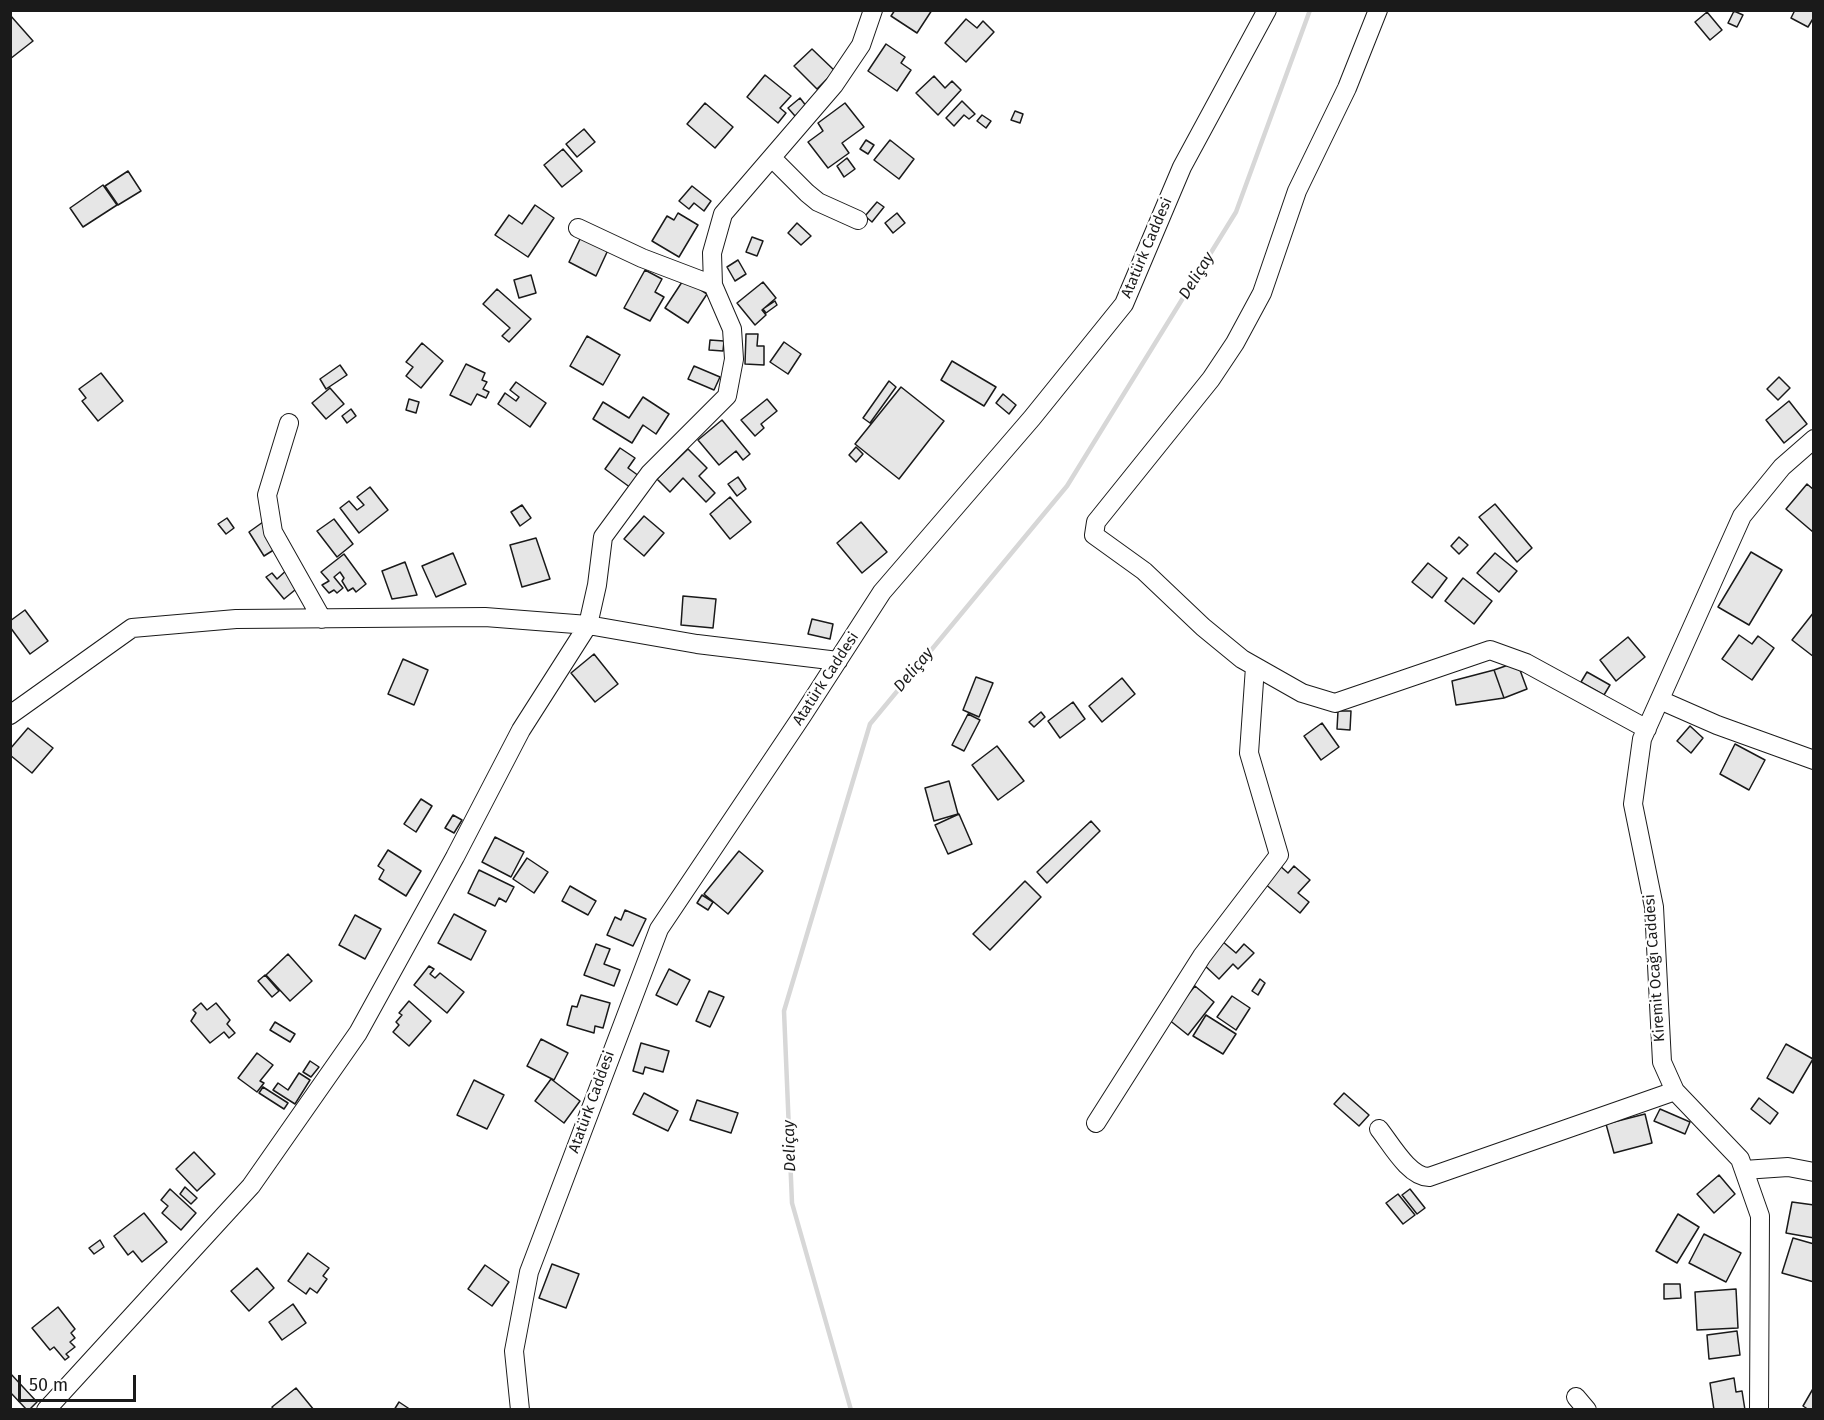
<!DOCTYPE html>
<html>
<head>
<meta charset="utf-8">
<style>
  body { margin:0 }
  #map { position:relative; width:1824px; height:1420px; overflow:hidden; background:#fff; font-family:"Fira Sans",sans-serif }
  canvas { display:block }
  .frame { position:absolute; inset:0; border:12px solid #1a1a1a; pointer-events:none }
  .scale { position:absolute; left:18px; top:1375px; width:118px; height:27px; box-sizing:border-box; border:3px solid #1a1a1a; border-top:0; padding-left:8px; font-size:18px; line-height:21px; white-space:nowrap; color:#1a1a1a; -webkit-text-stroke:4px #fff; paint-order:stroke }
</style>
</head>
<body>
<div id="map">
<canvas width="1824" height="1420"></canvas>
<div class="frame"></div>
<div class="scale">50 m</div>
</div>
<script>
const g = document.querySelector('canvas').getContext('2d');
g.lineJoin = 'round';
function stroke(path, color, width, dash) {
  g.strokeStyle = color;
  g.lineWidth = width;
  g.lineCap = dash ? 'butt' : 'round';
  g.setLineDash(dash || []);
  g.stroke(path);
}
function fillPath(path, color) {
  g.fillStyle = color;
  g.fill(path, 'evenodd');
}
function label(font, color, halo, rows, align = 'center') {
  g.font = font + ' "Fira Sans",sans-serif';
  g.lineWidth = 4.5;
  g.setLineDash([]);
  g.textBaseline = 'middle';
  g.strokeStyle = halo;
  g.fillStyle = color;
  for (const [text, x, y, turn = 0] of rows) {
    g.save();
    g.translate(x, y);
    g.rotate((+turn || 0) * Math.PI / 180);
    g.textAlign = isNaN(turn) ? turn : align;
    if (halo) g.strokeText(text, 0, 0);
    g.fillText(text, 0, 0);
    g.restore();
  }
}
const stream = new Path2D(`
  M851,1410L792,1203L784,1011L870,724L1067,486L1236,212L1310,10`);
const building = new Path2D(`
  M895,10H932L917,33L891,16Z
  M1795,10H1814V17L1808,27L1791,18Z
  M1734,11L1743,15L1737,27L1728,23Z
  M1707,12L1722,30L1710,40L1695,22Z
  M10,15L33,41L10,59Z
  M966,19L977,28L983,21L994,32L966,62L945,43Z
  M886,44L905,57L901,63L911,70L897,91L868,71Z
  M812,49L835,71L817,89L794,66Z
  M765,75L791,96L780,108L786,113L778,123L747,97Z
  M934,76L945,88L952,81L961,90L938,115L916,93Z
  M800,98L807,107L795,116L788,108Z
  M962,101L975,114L969,119L964,115L954,126L946,118Z
  M705,103L733,127L715,148L687,124Z
  M845,103L864,127L842,143L849,153L828,168L808,142L823,131L818,123Z
  M1015,111L1023,114L1020,123L1011,120Z
  M982,115L991,121L986,128L977,121Z
  M584,129L595,142L577,157L566,144Z
  M866,140L874,145L868,154L860,149Z
  M890,140L914,159L899,179L874,160Z
  M563,149L582,171L562,187L544,165Z
  M847,158L855,169L844,177L837,166Z
  M128,171L141,191L118,205L105,186Z
  M103,185L117,205L83,227L70,208Z
  M692,186L711,201L704,211L694,203L689,209L679,201Z
  M877,202L884,207L872,222L865,216Z
  M535,205L554,218L528,257L495,235L509,215L522,224Z
  M678,213L698,225L679,257L652,241L667,216L674,220Z
  M897,213L905,223L893,233L885,223Z
  M797,223L811,236L801,245L788,233Z
  M581,237L608,250L596,276L569,262Z
  M752,237L763,241L757,256L746,252Z
  M738,260L746,274L735,281L727,267Z
  M645,270L662,279L655,292L664,297L650,321L624,308Z
  M531,275L536,293L519,298L514,280Z
  M684,279L707,294L688,323L665,308Z
  M763,282L776,298L762,310L766,315L755,325L737,303Z
  M497,289L531,319L509,342L502,336L510,328L483,304Z
  M775,301L777,305L766,313L763,309Z
  M746,334H758L757,346H764V365L745,364Z
  M587,336L620,355L603,385L570,366Z
  M710,340L724,341L723,351L709,350Z
  M784,342L801,354L788,374L770,362Z
  M422,343L443,361L421,388L406,376L413,367L406,362Z
  M952,361L996,387L984,406L941,380Z
  M466,364L485,373L482,380L487,382L483,389L489,392L486,398L477,394L471,405L450,395Z
  M340,365L347,375L326,389L320,379Z
  M694,366L720,377L714,390L688,379Z
  M101,373L123,401L98,421L82,401L86,398L79,389Z
  M1779,377L1790,388L1778,400L1767,389Z
  M889,381L896,387L870,423L863,418Z
  M516,382L546,403L530,427L498,404L505,393L516,401L519,397L510,390Z
  M901,387L944,421L899,479L855,444Z
  M330,388L344,404L326,419L312,403Z
  M1003,394L1016,405L1009,414L996,403Z
  M643,397L669,414L656,434L643,425L632,443L593,419L603,402L629,418Z
  M409,399L419,402L416,413L406,410Z
  M767,399L777,411L761,424L764,428L755,436L741,420Z
  M1789,401L1807,424L1784,443L1766,420Z
  M351,409L356,416L347,423L342,416Z
  M722,420L750,454L743,460L736,451L719,465L698,440Z
  M856,447L863,454L856,462L849,455Z
  M620,448L635,458L628,468L639,476L631,488L605,469Z
  M688,449L707,468L699,476L715,493L706,502L683,478L670,492L657,479Z
  M738,477L746,489L737,496L728,484Z
  M1807,484L1814,490L1813,532L1786,509Z
  M370,487L388,510L359,533L340,508L349,501L357,510L364,505L357,497Z
  M730,497L751,522L730,539L710,514Z
  M1495,504L1532,548L1517,562L1479,517Z
  M522,505L531,518L520,526L511,512Z
  M644,516L664,533L644,556L624,539Z
  M227,518L234,528L226,534L218,524Z
  M334,519L353,544L337,557L317,531Z
  M263,522L280,546L264,556L249,532Z
  M861,522L887,552L862,573L837,543Z
  M1459,537L1468,545L1459,554L1451,546Z
  M536,538L550,579L522,587L510,545Z
  M1751,552L1782,570L1749,625L1718,607Z
  M453,553L466,584L436,597L422,566Z
  M1495,553L1517,571L1499,592L1477,573Z
  M344,554L366,584L356,592L353,588L348,591L342,581L344,578L340,572L334,577L343,588L337,593L334,590L329,593L322,585L329,581L321,572Z
  M405,562L417,595L392,599L382,571Z
  M1428,563L1447,578L1432,598L1412,582Z
  M290,567L301,585L284,599L266,577L272,573L277,579Z
  M1463,578L1492,601L1474,624L1445,601Z
  M683,596L716,599L713,628L681,625Z
  M25,610L48,641L30,654L10,627V621Z
  M1814,612V657L1792,640Z
  M812,619L833,624L830,639L808,634Z
  M1739,635L1752,644L1758,636L1774,648L1752,680L1722,659Z
  M1628,637L1645,657L1616,681L1600,660Z
  M594,654L618,684L595,702L571,673Z
  M403,659L428,670L414,705L388,694Z
  M1517,662L1527,689L1504,698L1494,670Z
  M1494,670L1504,698L1456,705L1452,681Z
  M1587,672L1610,685L1604,695L1581,682Z
  M976,677L993,683L979,717L963,710Z
  M1122,678L1135,694L1102,722L1089,706Z
  M1073,702L1085,719L1060,738L1048,721Z
  M1338,711H1351L1350,730L1337,729Z
  M1041,712L1045,717L1034,727L1029,722Z
  M968,714L980,720L964,751L952,745Z
  M1322,723L1339,747L1321,760L1304,736Z
  M1690,726L1703,738L1691,753L1677,741Z
  M28,728L53,748L32,773L10,755V749Z
  M1735,744L1765,760L1749,790L1720,774Z
  M997,746L1024,781L998,800L972,765Z
  M949,781L958,814L934,821L925,788Z
  M421,799L432,806L416,832L404,824Z
  M959,814L972,844L948,854L935,825Z
  M453,815L462,820L454,833L445,828Z
  M1091,821L1100,831L1047,883L1037,872Z
  M495,837L524,852L511,877L482,862Z
  M388,850L421,871L406,896L379,879L384,870L378,866Z
  M739,851L763,871L728,914L704,894Z
  M527,858L548,872L534,893L513,879Z
  M1279,865L1288,873L1294,866L1310,880L1298,893L1309,902L1300,913L1264,883Z
  M479,870L514,887L506,902L499,898L495,906L468,893Z
  M1025,881L1041,897L990,950L973,934Z
  M570,886L596,901L588,915L562,901Z
  M702,895L713,902L708,910L697,903Z
  M625,910L646,919L633,946L607,935L615,917L621,920Z
  M454,914L486,931L471,960L438,943Z
  M355,915L381,929L365,959L339,945Z
  M1222,941L1236,953L1244,944L1254,953L1238,969L1233,964L1219,979L1202,963Z
  M596,944L610,949L604,964L620,970L614,986L584,975Z
  M288,954L312,981L290,1001L266,975Z
  M429,966L434,969L430,974L435,978L440,973L464,992L447,1013L414,985Z
  M669,969L690,980L677,1005L656,995Z
  M265,975L279,991L272,997L258,981Z
  M1260,979L1265,983L1258,995L1252,991Z
  M1195,986L1214,1002L1188,1035L1168,1019Z
  M709,991L724,997L710,1027L696,1021Z
  M581,995L610,1003L603,1028L595,1026L594,1033L567,1025L572,1006L577,1007Z
  M1232,996L1250,1008L1236,1030L1217,1017Z
  M409,1001L431,1021L409,1046L393,1032L399,1025L396,1022L402,1015L399,1013Z
  M201,1003L207,1010L216,1003L230,1020L227,1024L235,1033L229,1038L224,1032L210,1043L191,1021L196,1013L193,1010Z
  M1206,1015L1236,1034L1223,1054L1193,1036Z
  M275,1022L295,1034L290,1042L270,1030Z
  M541,1039L568,1053L554,1080L527,1066Z
  M641,1043L669,1051L663,1072L645,1067L643,1074L633,1071Z
  M1786,1044L1813,1059L1793,1093L1767,1078Z
  M257,1053L273,1065L260,1081L264,1083L257,1092L238,1078Z
  M310,1061L319,1067L311,1077L303,1072Z
  M299,1073L310,1080L295,1104L273,1090L278,1083L288,1090Z
  M551,1079L580,1101L564,1123L535,1101Z
  M474,1080L504,1095L487,1129L457,1115Z
  M263,1087L288,1103L284,1109L259,1093Z
  M644,1093L678,1111L668,1131L633,1114Z
  M1344,1093L1369,1115L1359,1126L1334,1104Z
  M1759,1098L1778,1113L1770,1124L1751,1109Z
  M697,1100L738,1113L731,1133L690,1120Z
  M1660,1109L1690,1122L1685,1134L1654,1121Z
  M1645,1114L1652,1143L1614,1153L1606,1124Z
  M194,1152L215,1174L197,1191L176,1169Z
  M1719,1175L1735,1194L1714,1213L1697,1194Z
  M185,1187L197,1198L191,1204L180,1194Z
  M170,1189L196,1213L181,1230L162,1213L168,1206L161,1200Z
  M1410,1189L1425,1208L1417,1214L1402,1195Z
  M1398,1194L1415,1215L1403,1224L1386,1203Z
  M1792,1202L1814,1205V1238L1786,1233Z
  M144,1213L167,1242L142,1262L133,1251L128,1255L114,1236Z
  M1678,1214L1699,1227L1677,1263L1656,1251Z
  M1704,1234L1741,1253L1726,1282L1689,1263Z
  M1793,1238L1814,1244V1282L1782,1273Z
  M100,1240L104,1247L94,1254L89,1248Z
  M308,1253L329,1268L323,1276L327,1279L317,1293L310,1288L306,1294L288,1281Z
  M552,1264L579,1274L566,1308L539,1298Z
  M485,1265L509,1282L492,1306L468,1289Z
  M257,1268L274,1288L249,1311L231,1291Z
  M1664,1284H1680L1681,1298L1664,1299Z
  M1736,1289L1738,1328L1697,1330L1695,1292Z
  M293,1304L306,1323L282,1340L269,1322Z
  M58,1307L75,1329L71,1333L75,1338L70,1342L75,1347L66,1354L69,1357L65,1360L54,1347L50,1350L32,1328Z
  M1737,1331L1740,1355L1709,1359L1707,1335Z
  M10,1373L37,1402L29,1410H27L10,1392Z
  M1734,1378L1736,1392L1742,1391L1745,1410H1714L1710,1383Z
  M1814,1387V1410H1809L1803,1406Z
  M296,1388L314,1410H274L272,1407Z
  M399,1402L411,1410H394Z`);
const minor = new Path2D(`
  M1378,10L1347,88L1297,191L1262,293L1235,343L1211,379L1096,522L1094,535L1144,571L1203,627L1242,659L1302,693L1335,703L1490,650L1526,663L1647,729
  M772,158L807,193L818,202L858,220
  M578,228L642,258L713,285
  M289,423L267,495L273,532L322,619
  M1660,700L1717,725L1814,760
  M10,715L132,628L236,619L485,617L588,625L697,644L838,661
  M1096,1123L1202,956L1279,855L1249,753L1255,667
  M1379,1129C1391,1144 1409,1177 1429,1177L1675,1091
  M1744,1170L1788,1167L1814,1172
  M1576,1397L1587,1410
  M46,1410L251,1186L358,1033L455,857L521,730L588,625L597,585L603,537L650,473L727,396L734,359L732,329L713,285L712,253L723,214L834,85L861,45L873,10
  M520,1410L514,1351L529,1272L659,929L802,716L882,592L1032,418L1124,304L1182,167L1267,10
  M1759,1410L1760,1216L1740,1159L1675,1091L1662,1062L1654,907L1633,804L1642,739L1742,516L1782,467L1814,439`);
const streetNames = [
  ["Atatürk Caddesi",1147,248,-67],
  ["Atatürk Caddesi",826,679,-57],
  ["Kiremit Ocağı Caddesi",1655,968,-94],
  ["Atatürk Caddesi",592,1102,-70]
];
const waterNames = [
  ["Deliçay",1197,276,-58],
  ["Deliçay",914,670,-50],
  ["Deliçay",790,1146,-92]
];
stroke(stream, '#d7d7d7', 4.5);
fillPath(building, '#e6e6e6');
stroke(building, '#1a1a1a', 1.5);
stroke(minor, '#1a1a1a', 20);
stroke(minor, '#fff', 18);
label('15px', '#1a1a1a', '#fff', streetNames);
label('italic 16px', '#1a1a1a', '#fff', waterNames);
</script>
</body>
</html>
